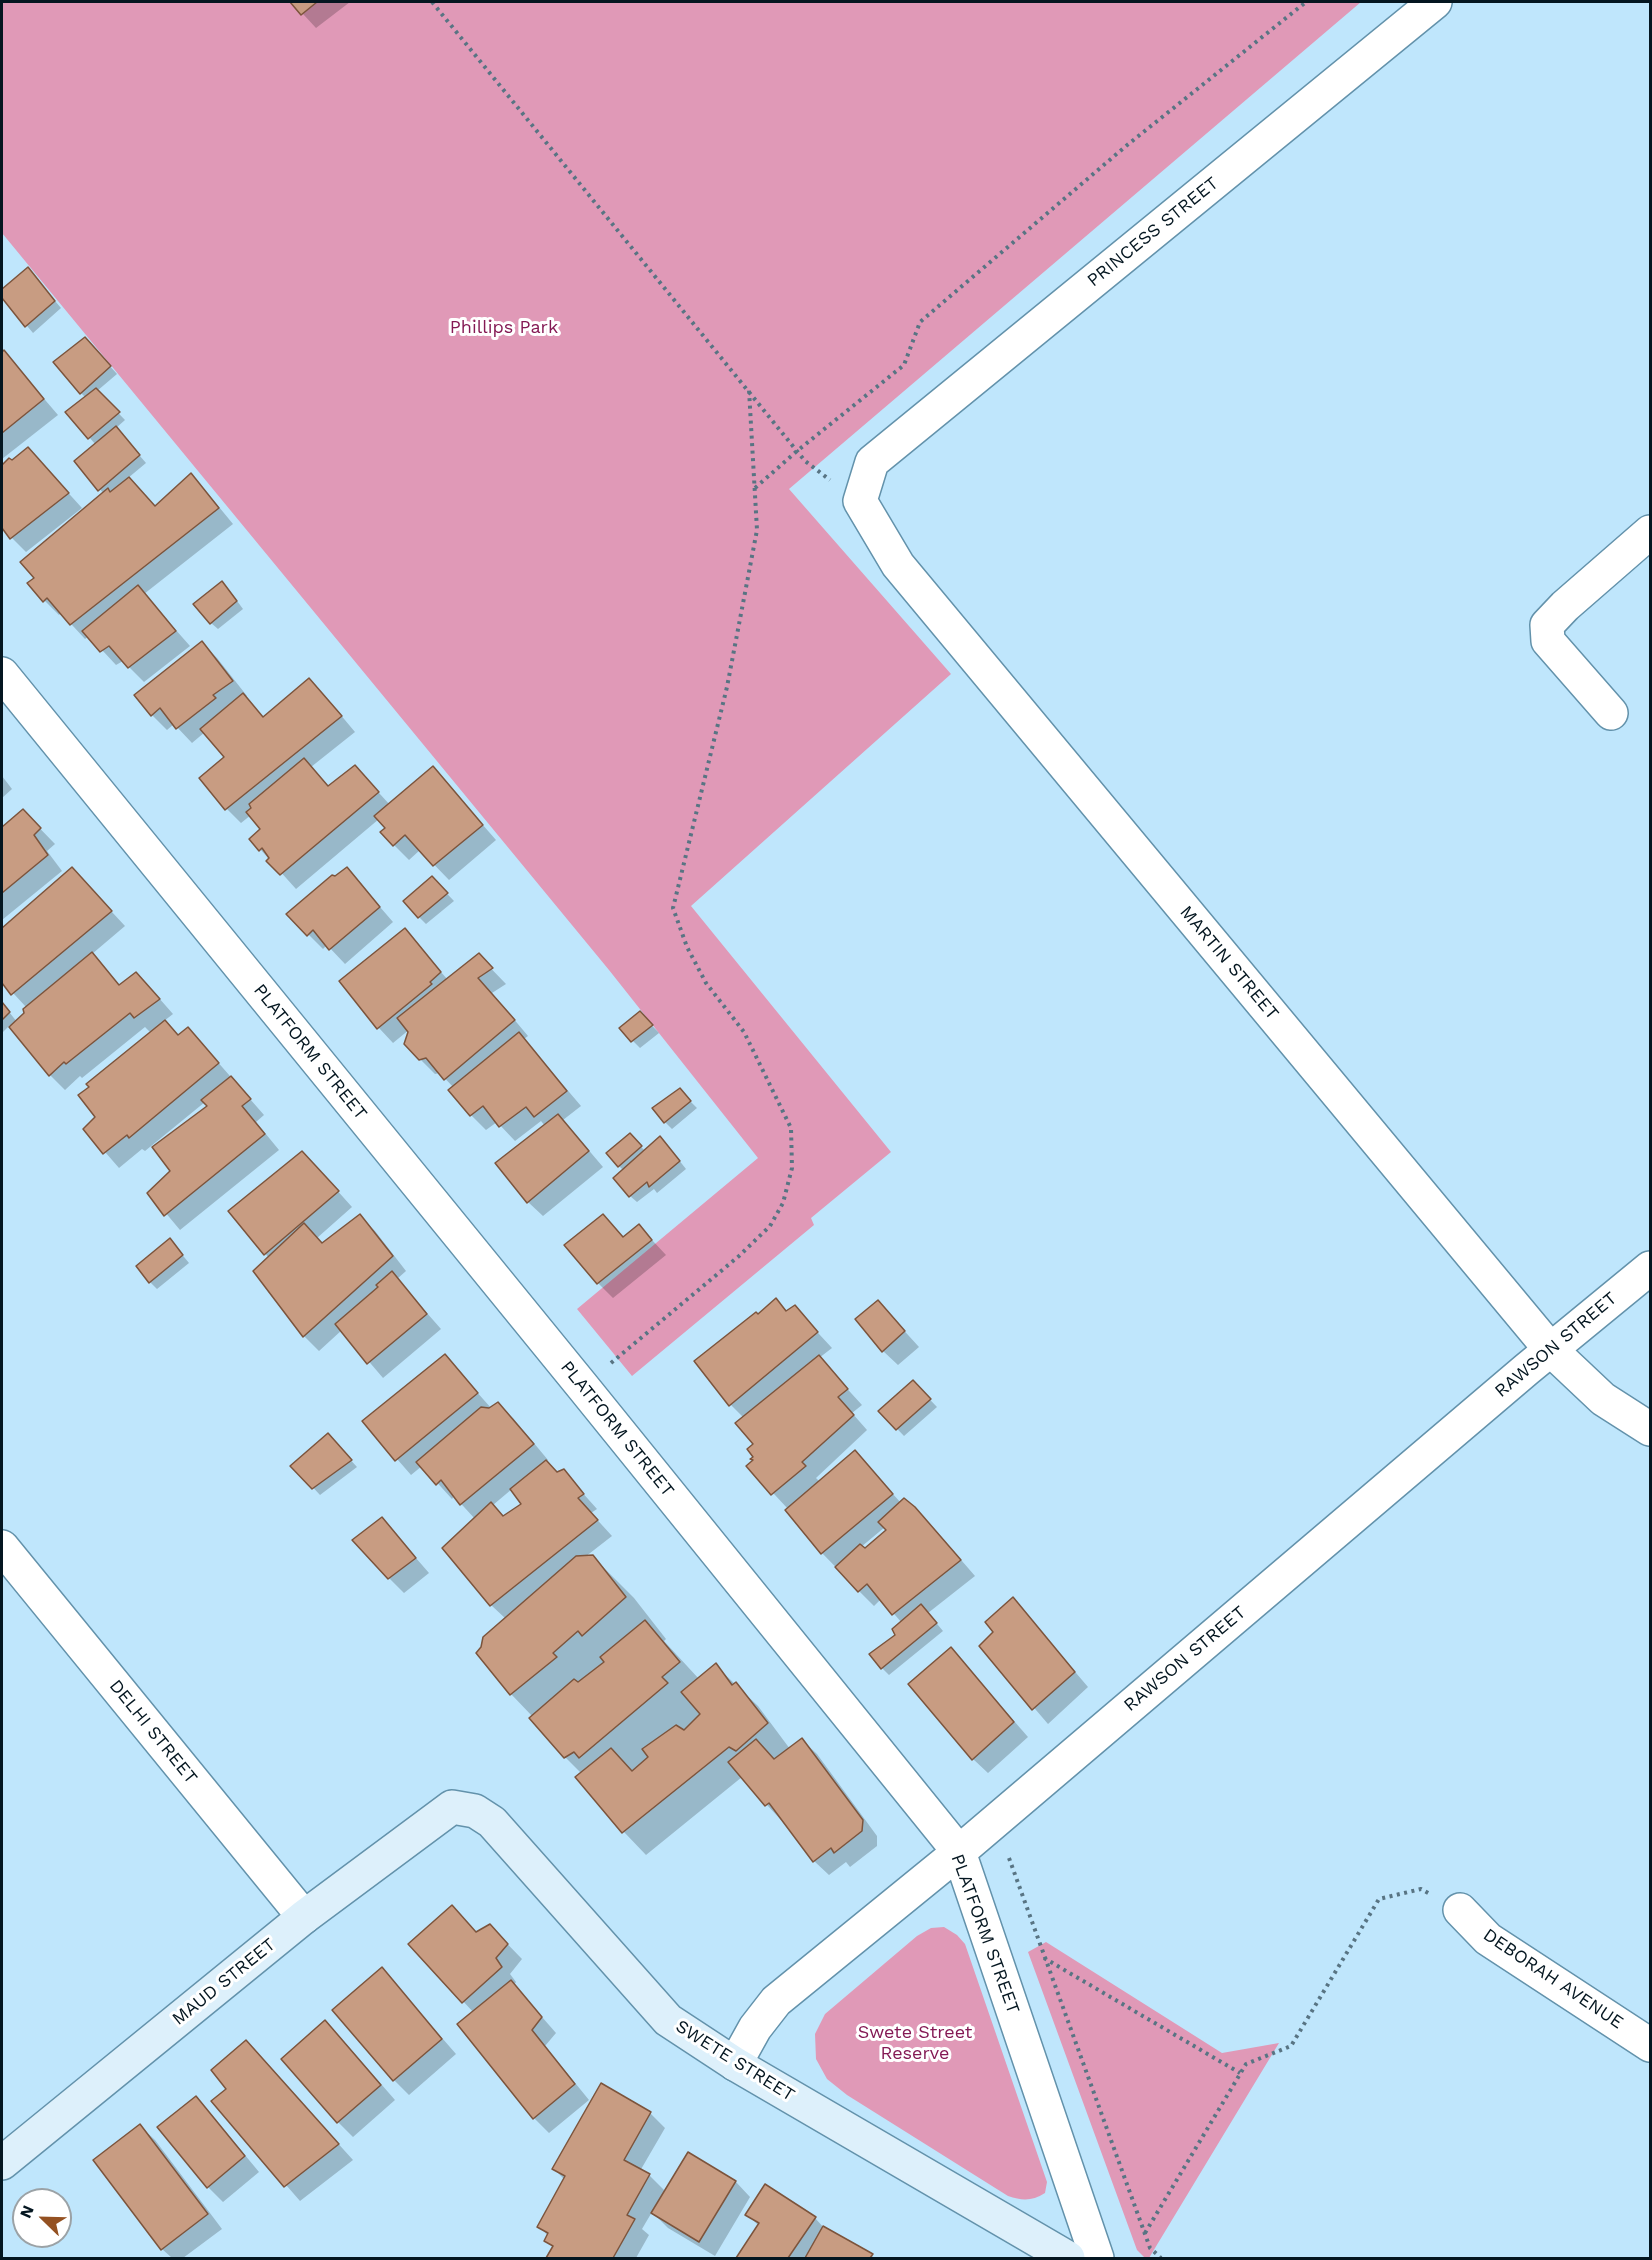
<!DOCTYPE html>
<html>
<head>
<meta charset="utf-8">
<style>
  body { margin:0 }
  #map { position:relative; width:1652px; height:2260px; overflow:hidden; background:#bfe6fc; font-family:"Work Sans",sans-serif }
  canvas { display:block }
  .frame { position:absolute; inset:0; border:3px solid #041620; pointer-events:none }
  .north { position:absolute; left:12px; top:2188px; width:60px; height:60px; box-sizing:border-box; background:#fff; border:2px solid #9ba2a6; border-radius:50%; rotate:293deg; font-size:16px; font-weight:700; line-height:24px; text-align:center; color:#041620 }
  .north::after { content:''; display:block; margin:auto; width:21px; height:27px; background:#945122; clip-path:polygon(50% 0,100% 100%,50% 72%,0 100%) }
</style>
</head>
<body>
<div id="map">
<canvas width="1652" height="2260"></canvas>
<div class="frame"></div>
<div class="north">N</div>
</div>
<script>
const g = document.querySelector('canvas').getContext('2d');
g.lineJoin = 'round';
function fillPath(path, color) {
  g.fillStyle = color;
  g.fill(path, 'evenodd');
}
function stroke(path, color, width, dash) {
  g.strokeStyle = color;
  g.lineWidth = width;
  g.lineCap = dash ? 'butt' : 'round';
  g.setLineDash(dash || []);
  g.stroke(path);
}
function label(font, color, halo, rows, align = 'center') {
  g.font = font + ' "Work Sans",sans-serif';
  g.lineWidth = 6;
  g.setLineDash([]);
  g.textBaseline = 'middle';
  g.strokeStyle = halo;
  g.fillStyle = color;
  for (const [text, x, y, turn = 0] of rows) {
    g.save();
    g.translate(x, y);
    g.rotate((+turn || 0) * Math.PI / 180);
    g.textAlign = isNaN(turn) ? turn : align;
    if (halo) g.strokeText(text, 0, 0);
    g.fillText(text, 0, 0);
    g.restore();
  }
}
const green = new Path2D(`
  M2,2H1361L789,489L951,674L691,906L891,1152L811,1218L814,1225L632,1376L577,1309L758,1158L609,970L2,233Z
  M944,1927L957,1935L965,1944L1047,2182L1045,2193C1032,2201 1023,2201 1008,2196L847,2095L827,2079L816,2059L815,2034L825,2014L917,1936L931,1928Z
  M1046,1942L1222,2053L1279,2043L1149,2258H1145L1137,2250L1028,1952Z`);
const shadow = new Path2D(`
  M292,2H350L316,28Z
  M28,269L61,308L33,333L2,296V291Z
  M92,346L117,374L97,391L125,420L116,428L146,463L128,478L156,507L191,475L205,490L233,524L144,594L190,646L144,682L123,661L116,665L89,636L85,639L61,613L59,615L44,600L36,578L104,494L76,461L96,445L67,412L86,398L81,393Z
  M4,352L58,415L2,459V354Z
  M9,460L42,464L82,508L26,552L2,528V467Z
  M229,590L243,609L218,629L211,623Z
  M202,643L217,658L247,696L245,697L264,718L309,680L324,695L355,732L311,767L329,787L369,782L390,805L433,768L496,840L449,880L420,850L409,860L382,833L387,828L379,819L296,889L251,839L263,829L251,815L241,823L226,808V758L205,732L192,743L174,724L167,730L152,715Z
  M2,776L12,789L2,798Z
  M23,811L55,844L47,851L62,871L2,920V829Z
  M72,869L125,926L92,954L120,986L151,989L173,1014L164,1021L179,1036L202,1044L264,1115L256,1122L279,1150L180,1230L149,1193L172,1171L209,1106L205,1102L145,1151L142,1149L119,1168L85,1129L97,1117L151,1033L145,1027L82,1078L80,1076L65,1090L50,1075L10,1025L2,1033V1003L17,1022L26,1013V1007L2,981V930Z
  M347,869L393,922L345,964L327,945L323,949L288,914Z
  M432,878L454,901L426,924L419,917Z
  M405,930L447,979L478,955L506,984L492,993L528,1036L524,1039L581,1106L563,1120L603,1167L543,1216L528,1202L545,1126L541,1121L515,1141L497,1122L486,1130L471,1115L453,1087L440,1073L435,1074L420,1059L410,1029L393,1043L379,1028L341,982Z
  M640,1013L659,1033L640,1048L621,1029Z
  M686,1097L697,1108L672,1129L665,1122Z
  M630,1135L645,1151L667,1145L686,1169L657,1193L654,1189L637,1202L630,1196L623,1170L619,1166Z
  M317,1168L352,1207L317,1238L323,1244L360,1216L375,1231L406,1271L397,1279L441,1329L383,1378L342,1330L319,1351L304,1336L255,1271L269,1258L230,1211Z
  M603,1216L624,1238L639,1226L666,1255L613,1298L598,1283Z
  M170,1240L189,1263L157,1289L150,1282Z
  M776,1300L788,1312L794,1307L832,1348L819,1358L862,1405L852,1413L867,1430L816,1478L820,1482L855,1452L901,1503L930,1524L975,1576L928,1613L943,1631L889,1675L882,1668L902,1623L881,1599L874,1606L859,1591L822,1553L788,1509L748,1466L756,1457L755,1444L744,1418L731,1405L696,1361ZM885,1527L888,1530L865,1550L861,1547Z
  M878,1302L919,1347L898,1365L883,1351Z
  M445,1356L491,1408L498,1404L513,1418L548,1460L546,1462L557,1473L563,1471L597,1509L591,1513L612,1536L585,1557H593L634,1598L666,1639L664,1641L699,1679L715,1665L758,1706L790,1749L802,1740L817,1754L877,1836V1846L850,1867L846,1862L829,1875L814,1861L783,1818L781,1820L767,1805L742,1777L646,1855L624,1832L577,1777L581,1773L565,1757L533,1717L511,1694L506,1619L491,1605L475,1519L454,1496L452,1499L422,1466L411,1475L364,1421ZM512,1489L523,1504L505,1517L493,1505Z
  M913,1382L937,1407L904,1436L880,1411Z
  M335,1443L357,1467L320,1495L293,1466Z
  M382,1519L429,1573L404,1593L389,1578Z
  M1013,1599L1088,1687L1048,1724L981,1646L995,1632Z
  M951,1649L1028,1737L988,1773L973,1759Z
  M490,1926L522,1959L510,1974L516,1982L514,1985L556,2033L545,2046L589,2100L549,2133L534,2118L459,2025L474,2013L410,1944L477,1933Z
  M382,1969L456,2054L409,2095L394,2080Z
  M340,2037L395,2100L353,2137L338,2122Z
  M260,2057L353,2160L300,2201L213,2101Z
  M196,2098L210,2113L259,2172L223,2202L208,2187L159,2127Z
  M650,2113L665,2128L640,2171L649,2175L666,2192L688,2154L736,2182L750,2197L715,2256L668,2228L652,2212L642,2229L649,2235L636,2258H548L554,2248L546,2240L548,2236L539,2226L565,2180L554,2169Z
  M140,2126L155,2140L222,2229L183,2258H172L162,2249Z
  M747,2214L815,2218L825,2229L875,2258H738L759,2226Z`);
const building = new Path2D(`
  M290,2H317L301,15Z
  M28,267L55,301L25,327L2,298V289Z
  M85,337L111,366L80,394L53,362Z
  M4,350L44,399L2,433V352Z
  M96,388L120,412L88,439L65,412Z
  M116,426L140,455L98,491L74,461Z
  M28,447L69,493L10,539L2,528V465L9,458L12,460Z
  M191,473L219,508L70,625L47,598L43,602L27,583L34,578L20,562L108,488L110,492L129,477L155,506Z
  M222,581L237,601L210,624L193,604Z
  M138,585L176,631L128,668L109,646L100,652L82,631Z
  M202,641L233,681L213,695L216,698L176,729L160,708L151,716L134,695Z
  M309,678L342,716L225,810L199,778L224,757L200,729L243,693L263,717Z
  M304,758L328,786L355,765L379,792L280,875L266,861L269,858L262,848L259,851L249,839L260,829L246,812L251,808L249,804Z
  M433,766L483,825L433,866L405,835L393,846L380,832L385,828L374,816Z
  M23,809L41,828L34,835L48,855L2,893V827Z
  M72,867L112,911L11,995L2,983V928Z
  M347,867L380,907L329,950L313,930L307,936L286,914L332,875L335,876Z
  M432,876L448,893L418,918L403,901Z
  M405,928L441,972L430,982L432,984L377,1029L339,981Z
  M92,952L119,985L136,972L160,999L134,1018L130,1013L66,1064L64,1062L49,1076L9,1027L24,1013L23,1009Z
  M479,953L493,968L478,978L515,1020L444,1080L426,1058L419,1060L404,1044L408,1032L397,1018Z
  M2,1002L10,1012L2,1020Z
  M640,1011L653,1025L631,1042L619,1028Z
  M165,1020L178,1035L188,1027L219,1063L129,1138L127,1135L103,1154L83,1129L95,1117L78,1095L89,1087L86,1084Z
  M519,1032L567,1091L534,1117L526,1107L499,1127L483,1106L470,1116L448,1090Z
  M231,1076L251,1099L242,1106L265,1134L164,1216L147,1193L170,1171L152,1147L207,1106L201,1100Z
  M680,1088L691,1101L664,1123L652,1108Z
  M558,1114L589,1151L527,1203L495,1163Z
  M630,1133L642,1146L618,1167L606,1153Z
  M660,1136L680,1161L649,1187L647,1182L629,1197L613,1178Z
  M302,1151L339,1191L264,1255L228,1211Z
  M360,1214L393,1256L303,1337L253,1271L304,1223L322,1243Z
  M603,1214L623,1237L639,1224L652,1240L597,1284L564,1245Z
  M170,1238L183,1255L149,1283L136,1266Z
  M392,1271L427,1314L367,1364L335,1324L378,1287L376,1285Z
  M776,1298L786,1311L795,1305L818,1332L729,1406L694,1361L756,1312L758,1314Z
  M878,1300L905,1331L882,1352L855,1319Z
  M445,1354L478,1393L395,1461L362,1421Z
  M819,1355L848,1389L838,1397L854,1415L802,1462L806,1466L771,1495L746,1466L753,1460L750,1459L753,1457L747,1449L753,1444L735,1423Z
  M913,1380L931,1399L896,1430L878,1411Z
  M498,1402L534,1444L460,1505L441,1480L436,1485L416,1462L481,1407L489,1408Z
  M328,1433L352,1460L312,1489L290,1466Z
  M855,1450L893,1494L821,1554L785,1510Z
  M546,1460L557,1472L564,1469L584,1494L578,1498L598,1520L490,1606L442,1548L491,1502L503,1516L521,1504L510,1489Z
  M904,1498L915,1507L961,1560L892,1615L867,1584L858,1592L835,1567L860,1544L865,1548L886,1530L878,1522Z
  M382,1517L416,1558L388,1579L352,1540Z
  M593,1555L626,1597L582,1636L578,1631L553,1653L557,1657L510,1695L476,1653L481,1647L483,1637L576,1556Z
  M1013,1597L1075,1672L1032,1710L979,1646L993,1632L985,1622Z
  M921,1604L937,1623L881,1669L869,1654L895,1635L892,1629Z
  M645,1620L680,1662L662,1677L668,1683L579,1758L574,1752L564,1758L529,1718L574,1679L578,1682L604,1662L600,1657Z
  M951,1647L1014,1722L972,1760L908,1684Z
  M716,1663L732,1685L736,1682L768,1723L736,1751L729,1747L622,1833L575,1777L611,1748L632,1771L648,1757L642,1749L676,1725L684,1730L700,1714L681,1692Z
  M802,1738L863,1820L862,1831L834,1853L831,1848L813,1862L769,1803L765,1806L728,1762L756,1739L774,1759Z
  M452,1905L476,1932L490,1924L508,1944L496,1958L502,1967L462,2003L408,1944Z
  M382,1967L442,2039L393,2081L332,2010Z
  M511,1980L542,2017L532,2030L575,2084L533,2119L457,2024Z
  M325,2020L381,2085L337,2123L281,2059Z
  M246,2040L339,2144L284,2187L211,2101L226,2089L211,2070Z
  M601,2083L651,2112L624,2160L650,2174L627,2215L635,2219L613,2258H546L553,2246L544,2241L548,2233L537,2227L565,2176L552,2169Z
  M196,2096L245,2156L207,2188L157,2127Z
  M140,2124L208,2214L161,2250L93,2160Z
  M688,2152L736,2181L699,2242L651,2213Z
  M765,2184L816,2217L788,2258H736L759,2223L745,2215Z
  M823,2226L873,2254L870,2258H805Z`);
const path = new Path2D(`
  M432,2L805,461L830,480
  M755,488L797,451L904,365L920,322L1126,146L1306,2
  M611,1363L739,1256L770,1226L783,1203L792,1168L791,1128L744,1032L706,983L687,947L673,908L727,687L757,530L749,390
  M1009,1858L1150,2248L1161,2258
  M1044,1958L1240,2073
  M1145,2233L1246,2064L1291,2046L1379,1899L1421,1889L1430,1894`);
const street = new Path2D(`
  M1435,2L872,462L860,501L898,565L1550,1349L1603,1399L1650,1429
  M2,674L583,1387L959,1852L1097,2258
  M1611,713L1548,641L1547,625L1565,606L1650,532
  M2,1547L304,1917
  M1460,1910L1488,1939L1650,2045
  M735,2064L755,2028L776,2001L959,1852L1527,1369L1650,1268`);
const secondary = new Path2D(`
  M2,2163L304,1917L452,1807L475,1811L492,1822L668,2020L735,2064L1068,2258`);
const streetNames = [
  ["PRINCESS STREET",1153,232,-39],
  ["MARTIN STREET",1229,963,50],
  ["PLATFORM STREET",310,1052,51],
  ["RAWSON STREET",1556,1345,-40],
  ["PLATFORM STREET",617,1429,51],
  ["RAWSON STREET",1185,1659,-40],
  ["DELHI STREET",153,1732,51],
  ["PLATFORM STREET",985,1934,70],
  ["DEBORAH AVENUE",1553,1979,34],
  ["MAUD STREET",224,1982,-39],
  ["SWETE STREET",735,2061,32]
];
const parkNames = [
  ["Phillips Park",504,328],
  ["Swete Street",915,2033],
  ["Reserve",915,2054]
];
fillPath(green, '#e099b7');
fillPath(shadow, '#0003');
fillPath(building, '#c89c82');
stroke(building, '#7c543c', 1.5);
stroke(street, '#6392ab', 36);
stroke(secondary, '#6392ab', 36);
stroke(path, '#587483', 4, [3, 4.5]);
stroke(street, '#fff', 33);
stroke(secondary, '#ddf0fb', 33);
label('18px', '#041620', '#fff', streetNames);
label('18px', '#841954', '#fff', parkNames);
</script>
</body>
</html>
